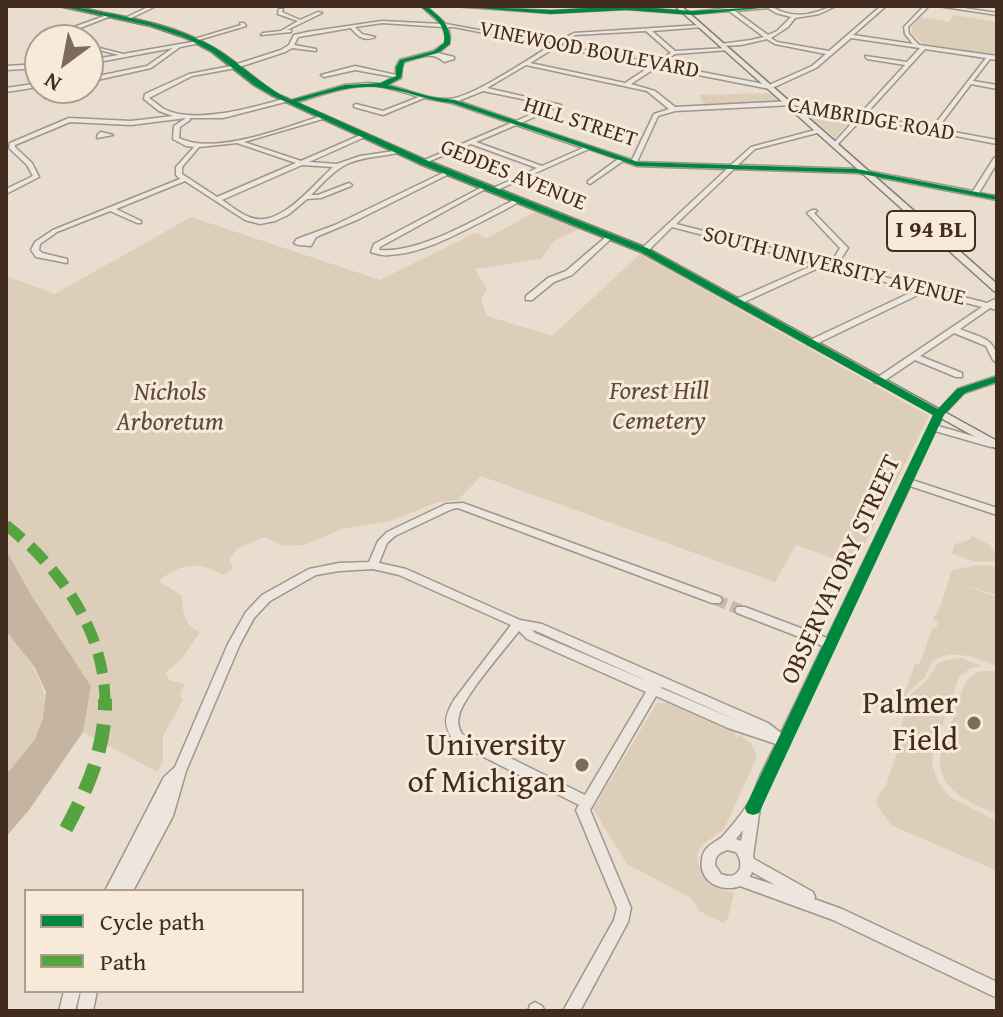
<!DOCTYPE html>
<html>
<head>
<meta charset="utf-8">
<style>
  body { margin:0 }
  #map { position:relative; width:1003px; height:1017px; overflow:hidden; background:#e8ddce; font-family:"Gentium Book Plus",serif }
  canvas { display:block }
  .frame { position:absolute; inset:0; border:8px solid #422c20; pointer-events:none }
  .legend { position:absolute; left:24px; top:889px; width:280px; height:104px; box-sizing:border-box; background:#f7ead8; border:2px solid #af9e8e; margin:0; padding:10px 14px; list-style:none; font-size:24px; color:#422c20 }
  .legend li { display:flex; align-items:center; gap:16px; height:40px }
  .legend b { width:40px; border:2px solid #af9e8e }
  .north { position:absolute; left:24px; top:24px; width:80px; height:80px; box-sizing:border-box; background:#f7ead8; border:2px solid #af9e8e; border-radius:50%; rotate:212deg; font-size:22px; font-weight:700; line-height:32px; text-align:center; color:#422c20 }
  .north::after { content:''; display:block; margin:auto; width:28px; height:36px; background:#7c6a5d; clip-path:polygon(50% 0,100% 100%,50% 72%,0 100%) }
</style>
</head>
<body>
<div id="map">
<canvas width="1003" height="1017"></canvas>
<div class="frame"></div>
<ul class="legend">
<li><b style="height:10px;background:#00873e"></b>Cycle path</li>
<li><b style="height:10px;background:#55a441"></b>Path</li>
</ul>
<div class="north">N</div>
</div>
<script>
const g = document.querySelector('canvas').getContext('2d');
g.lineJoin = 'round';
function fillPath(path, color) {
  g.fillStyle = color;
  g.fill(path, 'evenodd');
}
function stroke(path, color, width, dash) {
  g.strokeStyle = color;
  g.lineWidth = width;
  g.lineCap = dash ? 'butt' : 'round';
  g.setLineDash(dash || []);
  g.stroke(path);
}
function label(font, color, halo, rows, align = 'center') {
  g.font = font + ' "Gentium Book Plus",serif';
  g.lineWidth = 6;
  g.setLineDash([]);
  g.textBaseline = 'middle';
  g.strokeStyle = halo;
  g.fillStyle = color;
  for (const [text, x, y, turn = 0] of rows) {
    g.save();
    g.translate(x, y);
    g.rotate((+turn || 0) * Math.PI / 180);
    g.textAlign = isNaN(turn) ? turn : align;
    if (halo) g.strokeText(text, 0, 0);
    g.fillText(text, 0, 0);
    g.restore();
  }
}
const green = new Path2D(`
  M954,15L997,22V56L924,44L912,34V27L920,17L949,22Z
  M770,93L778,101L709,107L704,104L699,95Z
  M798,106L853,117L835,138Z
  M535,212L579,229L554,241L541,259L475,269L487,290L481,299L487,316L552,336L640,254L929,416L854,566L796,545L775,582L481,476L458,500L438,502L390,521L342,529L304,545L283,546L265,537L237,549L229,559L233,568L223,575C199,561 180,563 159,581L182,596C182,612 185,626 200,632L181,660L166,672L169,680L184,684L180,695L183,700L163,736V761L157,772L83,732L91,686L33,598L6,550V276L55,294L191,217L380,280L475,233L487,238Z
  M972,536C983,540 997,548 997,561L976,562L952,554L955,544L970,540Z
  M978,565L997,566V595L961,584L997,597V667C982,658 945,646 931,664C927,669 927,676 922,680C912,688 907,692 901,703L915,664L919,665L933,627L936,628L938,623L933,618L939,610L952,570Z
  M6,631C32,664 63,699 34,741C25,753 15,763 6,775Z
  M961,658L982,666L969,669L959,677L935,746L932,764L938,782L950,797L997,821V871L891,825L876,804L877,797L886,786L899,746L896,744L910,695L927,680L939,662Z
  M981,671H997V814C970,803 937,791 940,756L965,683L971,676Z
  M657,703H668L735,732V738L740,735L751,743L757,757L724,829L701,846L697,856L701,876L722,890L734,893L728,918L723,923L699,911L691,898L627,864L593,809Z`);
const water = new Path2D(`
  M6,550L33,598L91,686L83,732L29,810L6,837V775L35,739L43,719L46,692L35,668L6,631Z`);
const minorTunnel = new Path2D(`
  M716,600L741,610`);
const minor = new Path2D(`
  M150,6H156L127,20L123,19Z
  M421,6H426L446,24L554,44L574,33L701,25L703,27L652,31L675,51L727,48L729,50L675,54L660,64L769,85L812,66L826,54L775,44L767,39L741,45L719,46L721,44L751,40L764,37L729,11L692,14L626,9L551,13L453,6L551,11L626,7L692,12L729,8L781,6L774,8C787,15 801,17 816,12C823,10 828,7 836,6L819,14L795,18L788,27L771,38L777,42L829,51L881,6H886L853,35L913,44L905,34L904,27L924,6H929L908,27L909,34L919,45L997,56V60L990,59L973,81L997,85V89L971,84L937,129L997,140V144L863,118L835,147L832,145L833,144L857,117L793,105L675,111L658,116L637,162L731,165L751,147L819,129L821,130V132L755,149L738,165L857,169L973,191L994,158L997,156V163L979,193L997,196V200L857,173L734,169L676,224L831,263L840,248L807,213L812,210H816L817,211L814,213L848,248L837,265L987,303L997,298V303L995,305L997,306V310L990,308L960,329C980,338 997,337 997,363L993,360L986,346L954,333L920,356L962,373V377H956L915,360L881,383H875L874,381L875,379L982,307L924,292L814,345H808V341L916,290L823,266L740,304H734V300L816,264L672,227L647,252L640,250L727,169L637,166L623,161L590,184L588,183V181L618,159L589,149L493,192L491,191V189L537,168L471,144L425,163L420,162L511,123L452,103L424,98L383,115L354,107V105L356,104L383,111L419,97C405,93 392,88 377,86C347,84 319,96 291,104L289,101L223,118H190V120L180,127L179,138C216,156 286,127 324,115L327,117L326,118L244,142L301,161L363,134H367V136L309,162L337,164L360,156L401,150V152C383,157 362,156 345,165C332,172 321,185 311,195H318L349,183L352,185L351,186L321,198L307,199L288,215L275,221L260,224L245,220L185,181L116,209L141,221V223H137L110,211L57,232L40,244L39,250L42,253L67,259V263L36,257L31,250L35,242L53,230L180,179L176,175V167L194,147L186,146L173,139L174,126L186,118L131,125L70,122L15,145V147L32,163L39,177L6,194V189L33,176L27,165L9,148L10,143L69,118L131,121L173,116L159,111L144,99L145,94L189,74L231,66L281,50L289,45L294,35L307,32L382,21L441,24ZM768,8L776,13L791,17L777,31L768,35L735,11ZM382,23L443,27L446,37L445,43L434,51L400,60L396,67V75L355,66L321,75L324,77L355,70L394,77L381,84L368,83L345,85L289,101L287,98C254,107 195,125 164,109C159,106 154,101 149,98L192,76L236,68L285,52L292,48L316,51V49L294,45L298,37L351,28C357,36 365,42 375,37L362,34L355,27ZM448,27H454L550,46C529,59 471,98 449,99C428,100 407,89 387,85L401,78L402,67L404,62C419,58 432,50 444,62L454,59V57L438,53L449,44L450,37ZM646,31L671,53L655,63L559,45L575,35ZM851,38L920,48L907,62L865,56L867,59L905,65L860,114L793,101L675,107L655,91L631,84L657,67L770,89L816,68ZM556,47L651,66L625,83L530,63ZM925,49L986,58L932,128L865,115ZM526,65L647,91L669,109L654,114L632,160L521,123L561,105L487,88ZM483,91L552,105L516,121L458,101ZM516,125L583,148L542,166L476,142ZM237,143L296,163L217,197L182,174V167L199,147ZM302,165L333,167C313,185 279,230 249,217C239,213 230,205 222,200Z
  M938,6H950L997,13V15Z
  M279,9H283L282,12L300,20L318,12L322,13L287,30H291V32L261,35L263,33L281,31L298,21L278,14Z
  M107,15L111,16L67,33L65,36L69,40H64L61,36L63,31Z
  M240,23H244L246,26L195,41L191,40L241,25Z
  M198,41L200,43L180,47L151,68L88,82V78L147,66L173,48L88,64V60L119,55L88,47V45L123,54Z
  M40,64V68L6,70V66Z
  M40,83V88H43L49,95H67L70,97L67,99L45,98L38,87L6,92V88Z
  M101,132L113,135L97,138L98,134Z
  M449,170L452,172L451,173L359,219L316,237L311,246L298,245L294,243L297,239L335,225Z
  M484,186L489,187L380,247L379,250C420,254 479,217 516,199L521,200C510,208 496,214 483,221C455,235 421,254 389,255C383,256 377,254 371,252L374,244Z
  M607,236L613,237L572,275L554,282L532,300H526V296L548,278L566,271Z
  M997,376V382L964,393L943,415L938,426L997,443V447H991L935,431L912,480L997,508V515L910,486L771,780L760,808L753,856L754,859L813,892L815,897L814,899L842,909L997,982V998L833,920L740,886C722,893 698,882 702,859C704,846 713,844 722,837C730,828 739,817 746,807C752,799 755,788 759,779C764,767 770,756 776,744L728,728L656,696L590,810L631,908L628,922L580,1011H563L614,920L617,908L576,810L579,805L454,742C443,724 444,717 454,700L511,625L399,575L373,569L339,571L316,575L270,601L254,618L240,644L186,771L173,816L133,891H105L164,777L175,767L228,644L246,612L262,595L309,569L339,563L369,562L378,541L387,532L446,504L463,503L720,597L722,600L720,603H712L458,508L452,509L395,536L387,543L379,563L406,569L520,620L542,624L768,723L781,733L823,646L737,613L735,610L737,607H745L827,638L935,414L958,389ZM532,630L536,631L652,683L535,633ZM519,631L527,639L646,692L585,795L462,734C459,728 457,723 459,716C462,698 505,649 519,631ZM662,687L739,721L661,688ZM743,830L741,841L736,839ZM727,850L736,852C746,866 738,881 721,874L715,865C715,856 719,853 727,850ZM752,872L775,885L750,877Z
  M64,991H80L75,1011H59Z
  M81,991H97L93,1011H77Z
  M535,1002L542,1006L545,1011H528L530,1005Z`);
const major = new Path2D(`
  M59,6H70C118,16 169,22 212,47C236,60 254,80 277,94L426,160L647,248L997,441V449L641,252L420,164L273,96L254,85L212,52L186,38L151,26Z
  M675,6H681L997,284V292L994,291Z`);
const quietFar1 = new Path2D(`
  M6,525C60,568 104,629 105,701`);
const quiet = new Path2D(`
  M66,829C88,788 106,747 105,699`);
const cycleway = new Path2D(`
  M59,6H70C117,15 165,22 208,44C238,60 259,85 291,100L345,85L380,83L396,76V67L400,60L434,51L444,43C447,24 433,17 420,6H426C440,17 452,25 450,44L438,53L404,62L401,78L388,85L432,97L455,100L638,162L857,169L997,196V200L857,173L637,166L452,103C428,101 407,91 384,88C353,83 325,94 297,102L426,160L647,248L938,409L957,389L997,376V382L965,393L944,415L759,813L753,815L747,813L745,808L933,415L641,252L420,164L273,96L254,85L212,52L186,38L151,26Z
  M452,6L551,10L626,6L692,11L782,6L692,15L626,10L551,14Z`);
const markers = [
  [974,723,8,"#7c6a5d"],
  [582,765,8,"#7c6a5d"]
];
const farStreetnames = [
  ["VINEWOOD BOULEVARD",589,51,11],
  ["CAMBRIDGE ROAD",871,120,10],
  ["HILL STREET",580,123,18],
  ["GEDDES AVENUE",513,176,22],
  ["SOUTH UNIVERSITY AVENUE",834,267,14]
];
const shields = [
  [931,231,88]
];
const shieldNames = [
  ["I 94 BL",931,231]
];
const parkNames = [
  ["Forest Hill",659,392],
  ["Cemetery",659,422],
  ["Nichols",170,393],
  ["Arboretum",170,423]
];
const streetNames = [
  ["OBSERVATORY STREET",842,570,-65]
];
const nearPoinames = [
  ["Palmer",958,705],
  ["Field",958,742],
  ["University",566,747],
  ["of Michigan",566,784]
];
fillPath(green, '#ddceb9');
fillPath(water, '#c5b4a0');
stroke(minorTunnel, '#c7baab', 11, [11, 5]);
stroke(minor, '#9e968b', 3);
stroke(major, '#877d74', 3);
fillPath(minor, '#ece6df');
fillPath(major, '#e9e3da');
stroke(quietFar1, '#55a441', 11, [21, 11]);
stroke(quiet, '#55a441', 14, [28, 14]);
fillPath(cycleway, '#00873e');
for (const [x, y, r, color] of markers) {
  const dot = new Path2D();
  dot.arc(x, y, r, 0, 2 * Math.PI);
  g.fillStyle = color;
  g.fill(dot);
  stroke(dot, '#f7ead8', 3);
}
label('22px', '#422c20', '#f7ead8', farStreetnames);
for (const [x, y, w] of shields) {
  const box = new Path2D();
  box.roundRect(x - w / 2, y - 20, w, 40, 6);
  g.fillStyle = '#f7ead8';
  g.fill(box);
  stroke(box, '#422c20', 2);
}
label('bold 24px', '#422c20', null, shieldNames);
label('italic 26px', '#5f4a3b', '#f7ead8', parkNames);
label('26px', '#422c20', '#f7ead8', streetNames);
label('32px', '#422c20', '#f7ead8', nearPoinames, 'right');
</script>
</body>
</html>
